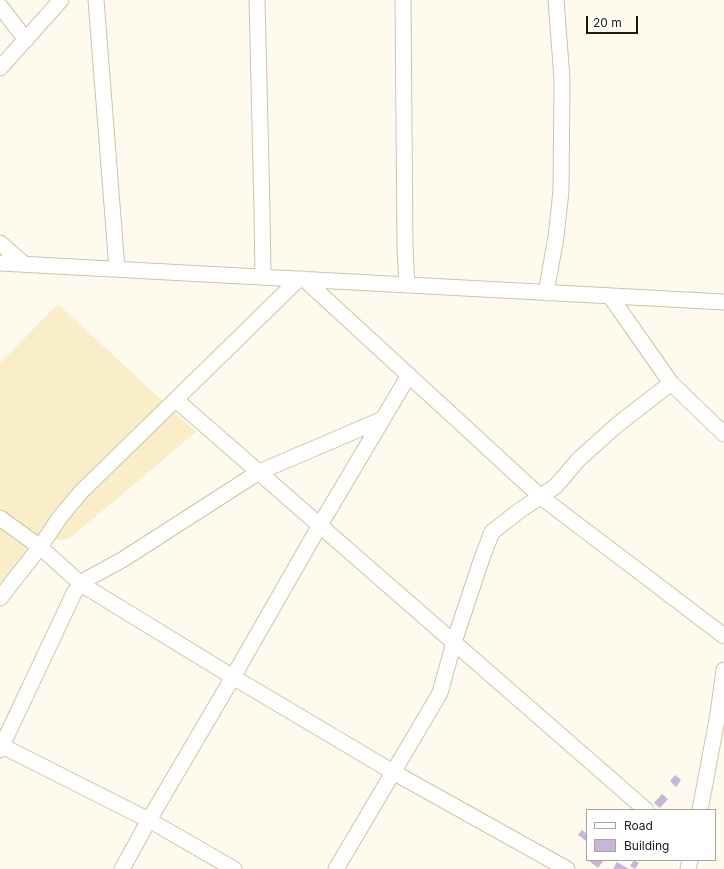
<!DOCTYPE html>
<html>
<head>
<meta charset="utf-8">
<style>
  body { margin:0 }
  #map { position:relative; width:724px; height:869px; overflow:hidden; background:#fefbee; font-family:Inter,sans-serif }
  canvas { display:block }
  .legend { position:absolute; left:586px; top:809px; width:130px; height:52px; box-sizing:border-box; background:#fff; border:1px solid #a4a39f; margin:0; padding:5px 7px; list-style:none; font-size:12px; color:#1c190e }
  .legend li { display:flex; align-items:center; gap:8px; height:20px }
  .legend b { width:20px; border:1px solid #a4a39f }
  .scale { position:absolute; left:586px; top:16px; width:52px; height:18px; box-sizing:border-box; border:2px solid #1c190e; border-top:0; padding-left:5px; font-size:12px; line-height:14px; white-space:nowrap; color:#1c190e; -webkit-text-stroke:3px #fff; paint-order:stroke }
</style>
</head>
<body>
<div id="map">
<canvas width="724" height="869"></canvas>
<ul class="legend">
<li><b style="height:5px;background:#fff"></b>Road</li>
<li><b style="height:11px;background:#cab5da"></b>Building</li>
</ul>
<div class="scale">20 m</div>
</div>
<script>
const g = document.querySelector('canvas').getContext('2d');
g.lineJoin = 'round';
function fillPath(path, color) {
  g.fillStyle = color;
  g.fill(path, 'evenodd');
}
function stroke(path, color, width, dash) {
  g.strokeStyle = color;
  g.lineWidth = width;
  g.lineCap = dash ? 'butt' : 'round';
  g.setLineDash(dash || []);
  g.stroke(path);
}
const built = new Path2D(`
  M58,304L196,432L69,539L38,542L0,585V363Z`);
const building = new Path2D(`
  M675,775L681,780L676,787L670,781Z
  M662,794L668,799L660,808L654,803Z
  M582,830L587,834V840L586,841L578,835Z
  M588,860H604L598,868Z
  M634,860L639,863L635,869L630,866Z
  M617,862L629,869H613Z`);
const minor = new Path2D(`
  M96,0L117,269
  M257,0L262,209L263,277
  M403,0L405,246L407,285
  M0,6L26,40
  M0,68L61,0
  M0,243L24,264
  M0,263L724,302
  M304,279L541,497L724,636
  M546,293L556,237L561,191L562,79L556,0
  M610,296L671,383L724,434
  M176,400L646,810
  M0,518L40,547L81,584L233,677L393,772L567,869
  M0,598L40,547L60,517L82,491L299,279
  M0,745L149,820L234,869
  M0,750L74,593L81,584L87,579L122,560L259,472L383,419
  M700,810L718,714L724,670
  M122,869L149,820L233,677L320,525L409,375
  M336,869L440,693L454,642L482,558L492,532L519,511L556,486L579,459L617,425L671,383
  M688,869L690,860`);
fillPath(built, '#f9eec8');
fillPath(building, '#cab5da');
stroke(minor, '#cdc4a7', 17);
stroke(minor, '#fff', 15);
</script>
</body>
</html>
